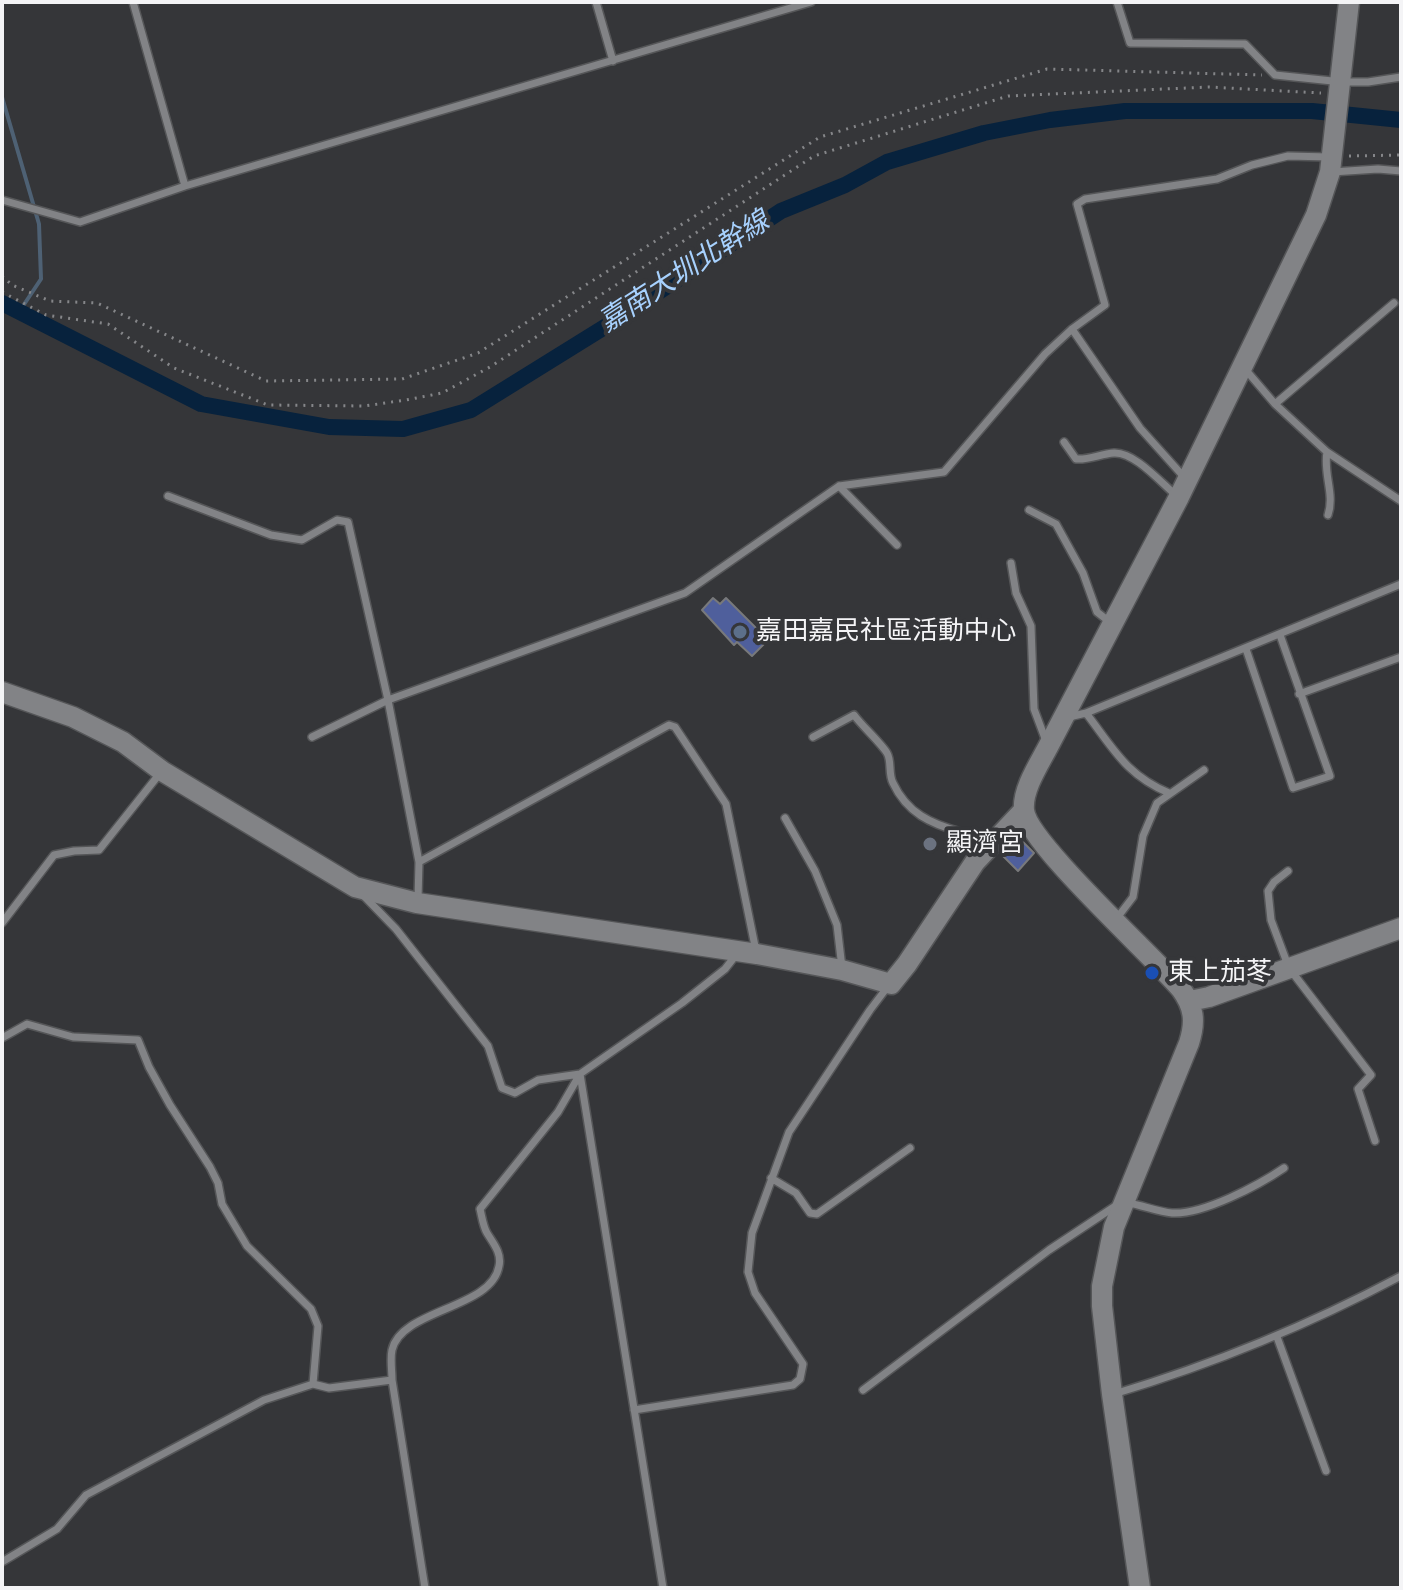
<!DOCTYPE html>
<html>
<head>
<meta charset="utf-8">
<style>
  body { margin:0 }
  #map { position:relative; width:1403px; height:1590px; overflow:hidden; background:#353639; font-family:Roboto,sans-serif }
  canvas { display:block }
  .frame { position:absolute; inset:0; border:4px solid #f4f4f6; pointer-events:none }
</style>
</head>
<body>
<div id="map">
<canvas width="1403" height="1590"></canvas>
<div class="frame"></div>
</div>
<script>
const g = document.querySelector('canvas').getContext('2d');
g.lineJoin = 'round';
function stroke(path, color, width, dash) {
  g.strokeStyle = color;
  g.lineWidth = width;
  g.lineCap = dash ? 'butt' : 'round';
  g.setLineDash(dash || []);
  g.stroke(path);
}
function fillPath(path, color) {
  g.fillStyle = color;
  g.fill(path, 'evenodd');
}
function label(font, color, halo, rows, align = 'center') {
  g.font = font + ' Roboto,"Noto Sans TC",sans-serif';
  g.lineWidth = 8;
  g.setLineDash([]);
  g.textBaseline = 'middle';
  g.strokeStyle = halo;
  g.fillStyle = color;
  for (const [text, x, y, turn = 0] of rows) {
    g.save();
    g.translate(x, y);
    g.rotate((+turn || 0) * Math.PI / 180);
    g.textAlign = isNaN(turn) ? turn : align;
    if (halo) g.strokeText(text, 0, 0);
    g.fillText(text, 0, 0);
    g.restore();
  }
}
const stream = new Path2D(`
  M2,97L39,224L41,279L19,312`);
const canal = new Path2D(`
  M2,303L201,404L329,427L403,429L471,410L616,320L781,211L845,185L887,162L984,133L1050,120L1125,111H1312L1401,120`);
const building = new Path2D(`
  M713,598L720,604L726,598L768,640L752,656L737,642L734,645L702,610Z
  M1017,836L1034,853L1018,871L1001,854Z`);
const path = new Path2D(`
  M1349,156L1401,155
  M2,276L12,285L50,301L97,303L266,381L402,379L478,353L820,137L1047,69L1262,75
  M2,292L46,315L108,324L174,368L268,405L364,406L406,400L442,393L490,367L814,156L1008,96L1209,87L1321,93`);
const lane = new Path2D(`
  M133,2L185,186
  M596,2L613,61
  M1117,2L1130,43L1245,44L1275,75L1342,82H1368L1401,77
  M1332,172L1378,169L1401,171
  M2,200L80,222L185,186L811,2
  M1072,329L1140,428L1184,477
  M1245,369L1275,404L1327,452L1401,501
  M1275,404L1394,303
  M1064,442L1076,459C1090,460 1100,454 1114,453C1135,452 1161,483 1177,496
  M1327,452C1323,474 1335,494 1328,515
  M839,486L897,545
  M168,496L271,535L302,540L337,520L348,522L388,700L419,862L418,899
  M1029,510L1056,524L1083,573L1097,612L1111,623
  M1011,563L1016,593L1031,626L1034,709L1046,741
  M1246,649L1293,788L1330,776L1280,635
  M1299,694L1401,657
  M1086,713C1113,748 1126,775 1169,793
  M1069,717L1086,713L1401,584
  M312,737L388,700L685,593L839,486L944,472L1045,354L1072,329L1105,305L1077,204L1085,199L1217,179L1252,165L1288,156L1329,157
  M813,737L854,715C862,726 881,743 887,753C892,761 888,774 893,783C907,813 931,824 961,832L974,860
  M785,818L815,871L837,925L842,968
  M419,862L669,725L675,727L726,804L756,951
  M1288,871L1274,882L1268,891L1271,920L1289,968L1371,1075L1358,1089L1375,1141
  M362,894L396,929L488,1046L502,1088L515,1093L538,1080L580,1074L663,1588
  M1117,918L1133,897L1143,836L1157,803L1204,770
  M2,923L54,855L74,851L99,850L161,772
  M2,1038L27,1024L73,1037L138,1040L149,1067L170,1105L210,1167L218,1183L222,1204L247,1246L311,1309L318,1326L313,1384
  M771,1178L796,1193L810,1213L817,1214L910,1148
  M1128,1203C1142,1205 1158,1212 1172,1213C1203,1215 1259,1185 1284,1168
  M1277,1337L1326,1471
  M863,1390L1049,1250L1117,1205
  M1114,1394C1214,1364 1309,1325 1401,1276
  M634,1410L793,1385L800,1379L803,1364L755,1293L748,1272L752,1233L789,1132L870,1010L889,985
  M2,1562L57,1529L86,1495L264,1400L313,1384L329,1388L392,1380
  M425,1588L392,1380C392,1371 390,1359 392,1350C401,1309 492,1309 499,1266C502,1253 493,1243 487,1233C483,1226 482,1217 480,1209L558,1112L580,1074L682,1003L725,969L736,955`);
const secondary = new Path2D(`
  M2,692L73,717L123,742L162,771L355,887L417,903L757,954L842,970L891,984L907,964L975,862L1024,810
  M1190,1001L1209,997L1401,928
  M1140,1588L1112,1394L1102,1306V1286L1114,1227L1189,1043C1196,1021 1194,1007 1181,989C1153,956 1027,842 1024,810C1022,790 1039,764 1048,747L1179,497L1316,215L1330,172L1349,2`);
const markers = [
  [740,632,8,"#5c6f8a"],
  [930,844,8,"#6b7280"],
  [1152,973,8,"#1a4fb4"]
];
const poiNames = [
  ["嘉田嘉民社區活動中心",756,632],
  ["顯濟宮",946,844],
  ["東上茄苳",1168,973]
];
const waterNames = [
  ["嘉南大圳北幹線",685,273,-33]
];
stroke(stream, '#4e6174', 4);
stroke(canal, '#07223d', 16);
fillPath(building, '#4f5f9c');
stroke(building, '#78797b', 2);
stroke(lane, '#555658', 10);
stroke(secondary, '#555658', 23);
stroke(path, '#858689', 3, [2, 6]);
stroke(lane, '#828386', 7);
stroke(secondary, '#828386', 20);
for (const [x, y, r, color] of markers) {
  const dot = new Path2D();
  dot.arc(x, y, r, 0, 2 * Math.PI);
  g.fillStyle = color;
  g.fill(dot);
  stroke(dot, '#353639', 3);
}
label('26px', '#f4f4f6', '#353639', poiNames, 'left');
label('italic 28px', '#a7d1fe', '#353639', waterNames);
</script>
</body>
</html>
